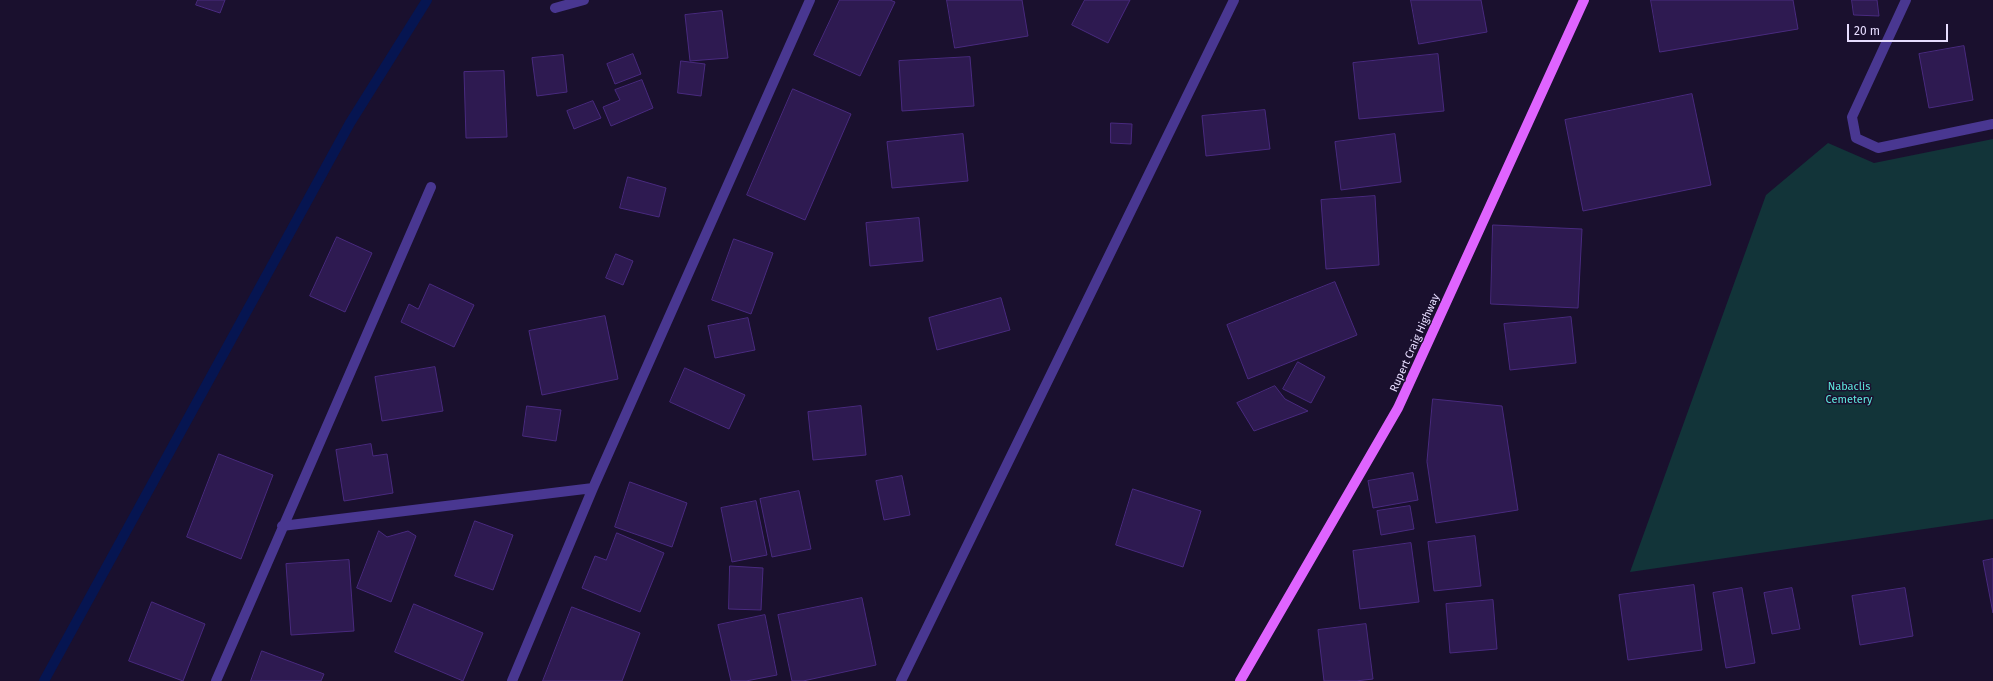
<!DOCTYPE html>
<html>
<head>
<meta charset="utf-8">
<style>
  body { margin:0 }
  #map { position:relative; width:1993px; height:681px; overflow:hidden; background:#1a102e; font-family:"Fira Sans",sans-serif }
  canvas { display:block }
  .scale { position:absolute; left:1847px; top:24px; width:101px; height:18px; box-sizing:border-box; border:2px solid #e7ddff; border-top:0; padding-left:5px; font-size:12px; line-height:14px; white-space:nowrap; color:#e7ddff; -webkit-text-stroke:3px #1a102e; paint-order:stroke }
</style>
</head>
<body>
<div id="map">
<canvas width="1993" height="681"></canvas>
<div class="scale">20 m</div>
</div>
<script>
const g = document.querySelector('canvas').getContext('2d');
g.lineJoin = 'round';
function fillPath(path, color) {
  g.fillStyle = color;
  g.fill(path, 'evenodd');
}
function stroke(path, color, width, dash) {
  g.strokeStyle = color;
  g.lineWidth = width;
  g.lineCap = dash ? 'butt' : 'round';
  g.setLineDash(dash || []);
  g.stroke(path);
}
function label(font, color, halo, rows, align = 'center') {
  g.font = font + ' "Fira Sans",sans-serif';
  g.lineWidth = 3;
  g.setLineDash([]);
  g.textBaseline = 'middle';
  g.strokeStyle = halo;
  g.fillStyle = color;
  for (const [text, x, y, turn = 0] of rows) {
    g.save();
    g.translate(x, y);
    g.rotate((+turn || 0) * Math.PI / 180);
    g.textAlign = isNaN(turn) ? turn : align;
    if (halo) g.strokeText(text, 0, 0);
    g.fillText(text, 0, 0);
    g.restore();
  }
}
const green = new Path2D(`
  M1993,139V519L1630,572L1766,195L1828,143L1874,163Z`);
const stream = new Path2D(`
  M44,681L350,123L427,0`);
const building = new Path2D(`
  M198,0H225L220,13L196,5Z
  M840,0H890L895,2L860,76L814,55Z
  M947,0H1022L1028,36L955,48Z
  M1085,0H1130L1108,43L1072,25Z
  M1411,0H1481L1487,32L1419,44Z
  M1651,0H1793L1798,29L1660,52Z
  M1852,0H1877L1879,16L1854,15Z
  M722,11L728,58L690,61L685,15Z
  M1964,46L1973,100L1929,108L1919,54Z
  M633,54L641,74L615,84L607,64Z
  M1438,54L1444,111L1359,119L1353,63Z
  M563,55L567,92L537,96L532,58Z
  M970,57L974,106L902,111L899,61Z
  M681,61L705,64L701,96L678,93Z
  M504,71L507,137L466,138L464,72Z
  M642,80L653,108L611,126L603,107L620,100L615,90Z
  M793,89L851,114L805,220L747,195Z
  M1692,94L1711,185L1583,211L1565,120Z
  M593,101L601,118L574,129L567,111Z
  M1265,110L1270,149L1206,156L1202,116Z
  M1111,123L1132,124L1131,144L1111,143Z
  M963,134L968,181L892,188L887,142Z
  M1395,134L1401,182L1341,190L1335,142Z
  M628,177L666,188L659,217L620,208Z
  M1375,196L1379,265L1326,269L1321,200Z
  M919,218L923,261L870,266L866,223Z
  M1493,225L1582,229L1578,308L1491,304Z
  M337,237L372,253L345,312L310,296Z
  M734,239L773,253L751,314L712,300Z
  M616,254L633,261L623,285L606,278Z
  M1335,282L1357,335L1248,379L1227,325Z
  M430,284L474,305L454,347L401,322L409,304L418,309Z
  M1001,298L1010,330L937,350L929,318Z
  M605,316L618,379L542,395L529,331Z
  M1571,317L1576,363L1510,370L1504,324Z
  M748,318L755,350L715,358L708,326Z
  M1298,362L1325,377L1311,403L1283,389Z
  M435,367L443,411L382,421L375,377Z
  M685,368L745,395L729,429L670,402Z
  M1275,386L1285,399L1308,411L1254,431L1237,403Z
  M1433,399L1502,406L1518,510L1436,523L1427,462Z
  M527,406L561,410L556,441L523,436Z
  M861,406L866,455L813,460L808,412Z
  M371,444L373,456L387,454L393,493L344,501L336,450Z
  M219,454L273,475L241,559L187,537Z
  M1413,473L1418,500L1373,508L1368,481Z
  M902,476L910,515L884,520L876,481Z
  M630,482L687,503L672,547L615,527Z
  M1133,489L1201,511L1183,567L1116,545Z
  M799,491L811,549L772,557L760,499Z
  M756,501L767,555L732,562L721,508Z
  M1410,506L1414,529L1381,535L1377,511Z
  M475,521L513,535L493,590L455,576Z
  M379,531L387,537L408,531L416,536L391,602L357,588Z
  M617,533L664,553L640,612L582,588L595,556L606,560Z
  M1475,536L1481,586L1434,591L1428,542Z
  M1411,543L1419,602L1360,609L1353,551Z
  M1993,559V613L1983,561Z
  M349,560L354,631L291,635L286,564Z
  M730,566L763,568L761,610L729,609Z
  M1694,585L1702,650L1628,660L1619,595Z
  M1742,588L1755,663L1726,668L1713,593Z
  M1792,588L1800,629L1772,634L1764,593Z
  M1905,588L1913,636L1860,645L1852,596Z
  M862,598L876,665L803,681H792L778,615Z
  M1493,600L1497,649L1450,653L1446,604Z
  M152,602L205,624L183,681L129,661Z
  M414,604L483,633L463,681L395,652Z
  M572,607L640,633L622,681H543Z
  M765,615L777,675L746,681H731L718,625Z
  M1366,624L1373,679L1356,681H1324L1318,630Z
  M262,651L324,674L321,681H251Z`);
const minor = new Path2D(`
  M1906,0L1852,117L1856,138L1878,148L1993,124
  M555,8L584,0
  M282,526L593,488
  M216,681L431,187
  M512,681L593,488L810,0
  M901,681L1234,0`);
const primary = new Path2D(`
  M1240,681L1398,408L1584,0`);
const streetNames = [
  ["Rupert Craig Highway",1415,343,-66]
];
const parkNames = [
  ["Nabaclis",1849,387],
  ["Cemetery",1849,400]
];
fillPath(green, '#123439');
stroke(stream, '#061551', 10);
fillPath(building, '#2e1a51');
stroke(building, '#492a7f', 1);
stroke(minor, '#493791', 10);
stroke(primary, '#df64ff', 10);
label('11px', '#e7ddff', '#1a102e', streetNames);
label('11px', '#5eeadf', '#1a102e', parkNames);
</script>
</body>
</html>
